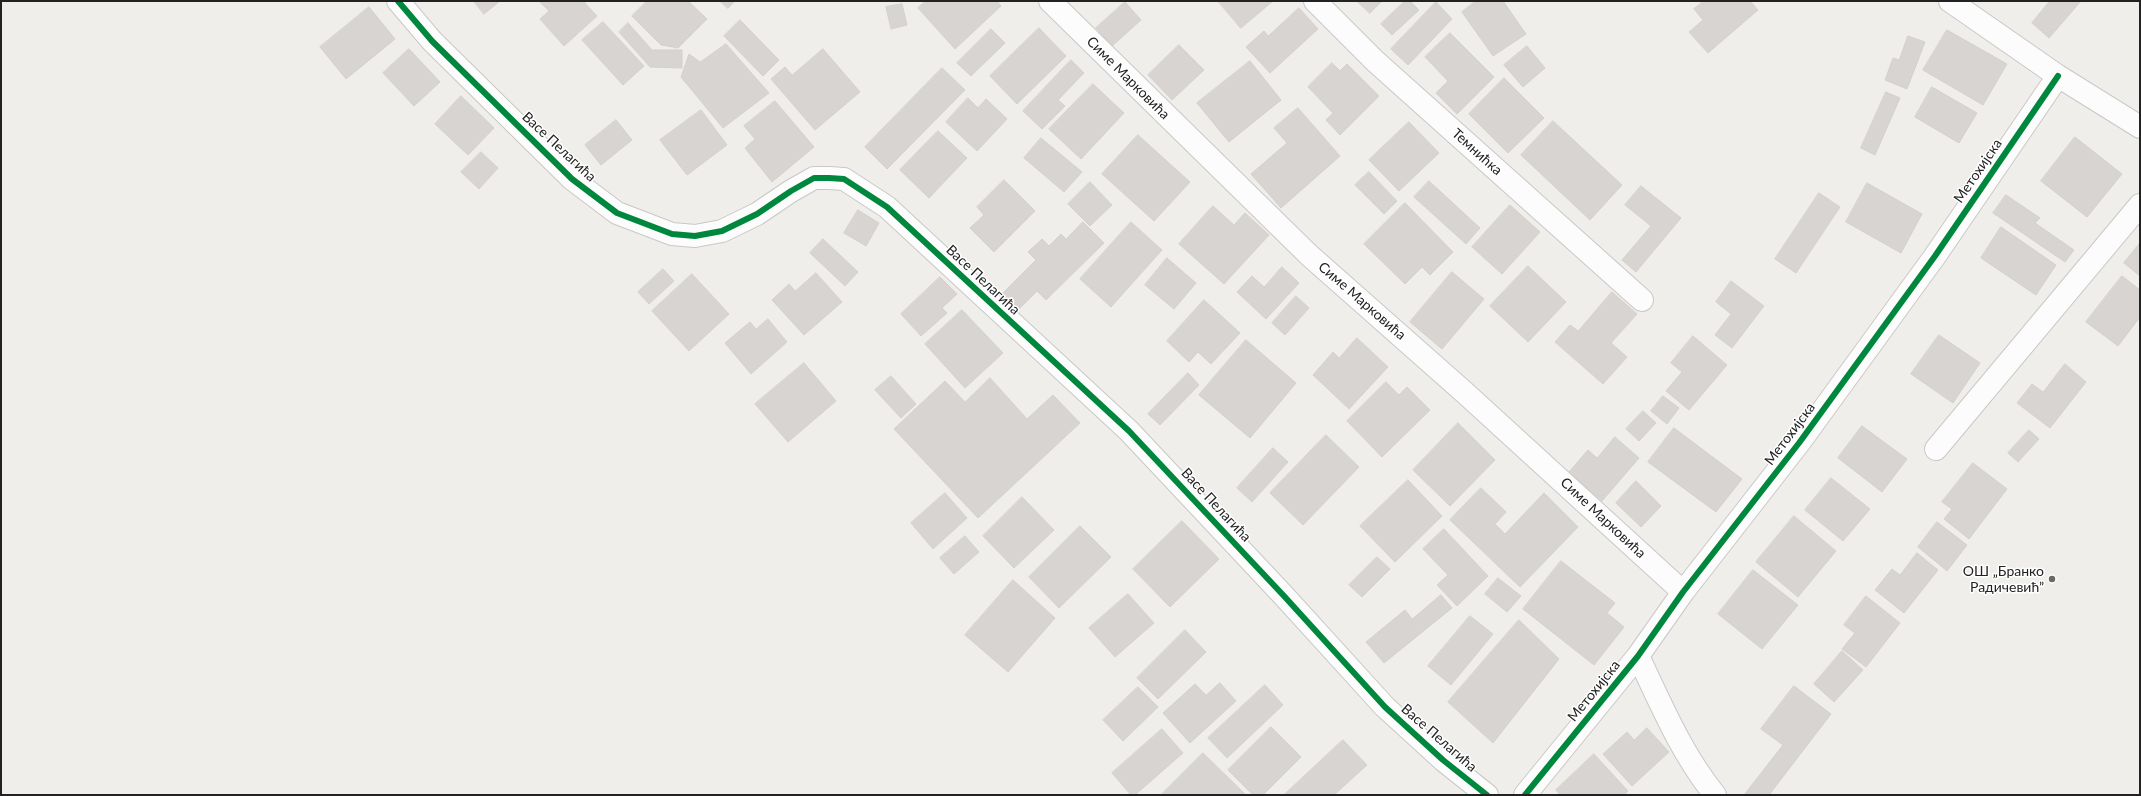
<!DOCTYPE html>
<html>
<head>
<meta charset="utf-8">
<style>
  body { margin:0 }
  #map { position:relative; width:2141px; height:796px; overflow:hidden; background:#f0eeeb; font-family:Lato,sans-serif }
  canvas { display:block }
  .frame { position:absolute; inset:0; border:2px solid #222; pointer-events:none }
</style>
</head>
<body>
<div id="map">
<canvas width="2141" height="796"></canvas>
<div class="frame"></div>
</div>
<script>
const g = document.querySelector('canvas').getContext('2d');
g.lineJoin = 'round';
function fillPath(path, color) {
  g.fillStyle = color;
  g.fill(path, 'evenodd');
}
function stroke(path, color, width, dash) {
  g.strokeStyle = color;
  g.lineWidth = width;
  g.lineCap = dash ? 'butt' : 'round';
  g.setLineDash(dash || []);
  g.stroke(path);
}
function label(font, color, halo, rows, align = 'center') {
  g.font = font + ' Lato,sans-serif';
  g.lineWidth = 3;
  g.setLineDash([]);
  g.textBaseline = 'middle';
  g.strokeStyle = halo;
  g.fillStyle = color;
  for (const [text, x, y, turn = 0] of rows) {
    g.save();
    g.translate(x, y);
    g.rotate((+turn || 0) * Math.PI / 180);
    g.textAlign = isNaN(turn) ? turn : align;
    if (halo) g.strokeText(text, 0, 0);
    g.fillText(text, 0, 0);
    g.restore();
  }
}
const building = new Path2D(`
  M474,1H500L484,14Z
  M539,1H583L597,16L564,46L540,19L549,11Z
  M647,1H688L707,19L678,48L661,45L632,16Z
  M720,1H735L728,8Z
  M926,1H997L1001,6L955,49L918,8Z
  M1218,1H1273L1241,28Z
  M1357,1H1382L1370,13Z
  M1405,1H1410L1419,10L1392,35L1381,24Z
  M1476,1H1503L1526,34L1493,56L1462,12Z
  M1704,1H1750L1758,10L1708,53L1689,32L1703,20L1694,9Z
  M2050,1H2081L2049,38L2032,23Z
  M1125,2L1141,20L1112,46L1096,28Z
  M1436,2L1452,19L1408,65L1391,49Z
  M902,4L907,25L891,29L886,7Z
  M369,7L395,39L346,79L320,47Z
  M1299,8L1318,29L1270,73L1246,47L1264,31L1268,36Z
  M740,20L779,60L763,76L724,36Z
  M603,22L644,66L623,85L582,40Z
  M628,23L652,50H682V68L650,67L619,32Z
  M1039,28L1066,56L1017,104L990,76Z
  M991,29L1005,43L971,76L957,63Z
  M1947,30L2007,64L1983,105L1923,70Z
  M1450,33L1494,77L1457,114L1436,93L1448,81L1425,57Z
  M1908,36L1925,42L1907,89L1885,80L1893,58L1899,60Z
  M726,44L769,93L723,128L681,77L689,54L700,62Z
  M1179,45L1204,70L1172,100L1148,75Z
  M1527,46L1545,68L1523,87L1504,65Z
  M409,49L440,82L414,106L383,73Z
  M823,49L860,92L815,130L771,79L785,67L792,75Z
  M1071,60L1084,73L1058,100L1065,106L1042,129L1023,111Z
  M1250,61L1281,100L1229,142L1197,103Z
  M1332,63L1340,71L1347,64L1379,96L1340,135L1326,120L1333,113L1308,87Z
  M942,68L965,90L887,169L865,147Z
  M1504,78L1544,118L1508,153L1469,114Z
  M1093,84L1124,113L1081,159L1049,129Z
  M1932,87L1977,113L1959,143L1915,117Z
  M1886,92L1900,98L1875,155L1861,148Z
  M461,96L494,128L468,155L435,124Z
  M968,98L978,108L986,99L1007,119L977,151L946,122Z
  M775,101L814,147L772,182L745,148L755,139L744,126Z
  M1298,108L1340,156L1281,208L1251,174L1287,143L1274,128Z
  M701,110L727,145L687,175L660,140Z
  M616,120L632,140L601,165L585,145Z
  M1553,121L1622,185L1590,220L1521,155Z
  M1409,122L1439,153L1399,191L1369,160Z
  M938,131L967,158L929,198L900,170Z
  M1138,135L1190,182L1154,221L1102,174Z
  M2075,137L2122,174L2087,217L2041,181Z
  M1041,138L1082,172L1064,192L1024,158Z
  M481,152L498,168L479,189L461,172Z
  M1369,172L1397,201L1384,214L1355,185Z
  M1004,180L1035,211L994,252L970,228L984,215L977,207Z
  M1429,181L1480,228L1466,244L1414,197Z
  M1090,182L1112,205L1090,226L1068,204Z
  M1867,183L1922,214L1901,253L1846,222Z
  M1641,186L1681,218L1636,272L1622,260L1651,226L1625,205Z
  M1819,193L1840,207L1796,273L1775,259Z
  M2006,195L2040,218L2035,223L2074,250L2065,262L1993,213Z
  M1405,203L1453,252L1430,275L1422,267L1405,284L1364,244Z
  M1510,205L1540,232L1502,274L1472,247Z
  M1213,206L1234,225L1245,213L1269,235L1224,284L1179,244Z
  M858,210L879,223L866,246L844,233Z
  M1083,222L1104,243L1046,300L1037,291L1017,311L1001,295L1036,260L1028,252L1042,239L1049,246L1061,234L1066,239Z
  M1131,222L1162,250L1111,307L1080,279Z
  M2001,227L2056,265L2036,295L1981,258Z
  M823,239L858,272L845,286L810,253Z
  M2140,243V276L2124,263Z
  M1167,258L1196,283L1174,309L1145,285Z
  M1528,266L1566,302L1528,342L1490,306Z
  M1282,267L1299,283L1266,319L1237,292L1252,276L1264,287Z
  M663,269L674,281L649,304L638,292Z
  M1452,272L1484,299L1442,349L1410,322Z
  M816,273L842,302L804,335L772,300L789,284L795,291Z
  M692,274L729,314L689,351L652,311Z
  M2122,276L2140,290V317L2118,346L2086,322Z
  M940,277L957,294L942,308L947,313L921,336L901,314Z
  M1731,281L1764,306L1732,348L1715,335L1731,314L1716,302Z
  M1612,292L1637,314L1611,343L1627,357L1603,384L1555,342L1570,325L1578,331Z
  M1296,296L1309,308L1285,335L1272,323Z
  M1204,300L1240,333L1211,364L1198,352L1189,362L1167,341Z
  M962,310L1003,353L965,388L925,344Z
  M768,319L787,342L751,374L725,343L750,322L756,329Z
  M1939,335L1980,363L1953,403L1911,374Z
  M1693,336L1727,365L1689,410L1666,391L1682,372L1671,363Z
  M1357,338L1388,367L1349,409L1313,375L1333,352L1339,358Z
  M1246,340L1296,383L1250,438L1199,395Z
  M804,363L836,401L788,442L755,404Z
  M2065,364L2086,382L2050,428L2017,403L2032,384L2043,392Z
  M1188,373L1199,385L1160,425L1148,414Z
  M891,376L916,404L901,418L875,390Z
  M990,378L1027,419L1053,395L1080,423L978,518L894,429L945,381L965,402Z
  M1386,382L1399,395L1407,387L1430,410L1382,457L1347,421Z
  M1663,396L1679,408L1667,424L1651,411Z
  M1643,411L1656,423L1639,441L1626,429Z
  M1458,423L1495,460L1450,506L1413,470Z
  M1862,426L1907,459L1882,492L1838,458Z
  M1674,428L1742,479L1716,512L1648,462Z
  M2029,430L2039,439L2018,462L2008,453Z
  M1326,435L1359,467L1303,525L1270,493Z
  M1615,437L1639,458L1602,501L1569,472L1588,450L1597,458Z
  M1273,448L1288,462L1252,502L1237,488Z
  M1973,463L2007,489L1969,539L1944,519L1952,509L1942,502Z
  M1831,478L1870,509L1843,541L1805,510Z
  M1408,480L1442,516L1395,562L1360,526Z
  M1636,481L1661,506L1641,527L1616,503Z
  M1481,488L1506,512L1495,524L1505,534L1544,493L1578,527L1520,587L1450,520Z
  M945,493L967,518L933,549L911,523Z
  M1022,497L1054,530L1014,568L983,536Z
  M1794,516L1836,551L1798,597L1756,562Z
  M1182,521L1219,559L1170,607L1133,569Z
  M1937,522L1967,545L1947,571L1918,547Z
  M1080,526L1111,557L1059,608L1029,577Z
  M1444,529L1488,576L1457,606L1437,585L1448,575L1423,549Z
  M965,536L979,552L954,574L940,558Z
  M1917,553L1938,570L1904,613L1875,590L1892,569L1900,575Z
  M1377,557L1390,569L1362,597L1349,585Z
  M1561,561L1615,603L1607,613L1624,627L1594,665L1523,609Z
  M1753,570L1798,605L1762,649L1718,614Z
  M1498,578L1521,596L1507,612L1485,594Z
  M1013,580L1055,618L1008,672L965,635Z
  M1128,594L1154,623L1115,657L1089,628Z
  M1441,595L1452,608L1384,663L1366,642L1405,610L1412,619Z
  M1866,596L1900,623L1866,667L1842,649L1855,633L1844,625Z
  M1470,616L1493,634L1451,685L1428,666Z
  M1519,620L1559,659L1493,743L1448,702Z
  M1185,630L1206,652L1158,699L1137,678Z
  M1842,651L1863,670L1834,702L1814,684Z
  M1220,683L1236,701L1190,743L1163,713L1195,684L1206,695Z
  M1265,685L1283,705L1227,758L1208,738Z
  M1794,686L1831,714L1769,795H1744L1783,745L1761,729Z
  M1138,687L1158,707L1123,741L1103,720Z
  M1271,727L1301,757L1263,795H1253L1228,770Z
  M1647,728L1669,752L1632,786L1603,754L1627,732L1634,740Z
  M1162,729L1183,753L1135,795H1131L1112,773Z
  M1343,740L1367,765L1334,795H1284Z
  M1203,753L1246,795H1161Z
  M1594,754L1628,791L1624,795H1560L1556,790Z`);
const minor = new Path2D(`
  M398,1L432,41L572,179L617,213L672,234L695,236L722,231L757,214L791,191L814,178H829L844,179L887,207L1129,431L1284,596L1385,707L1443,760L1487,795
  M1050,1L1309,255L1464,392L1683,592
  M1315,1L1375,61L1642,300
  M1950,1L2058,76L2140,127
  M1936,449L2140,205
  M1638,656C1661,704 1681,753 1715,795
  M1525,795L1638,656L1683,592L1799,443L1935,256L2058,76`);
const cycleway = new Path2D(`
  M398,1L432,41L572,179L617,213L672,234L695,236L722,231L757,214L791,191L814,178H829L844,179L887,207L1129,431L1284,596L1385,707L1443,760L1487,795
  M1525,795L1638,656L1683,592L1799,443L1935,256L2058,76`);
const markers = [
  [2052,579,4,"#6a6968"]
];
const streetNames = [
  ["Симе Марковића",1128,78,45],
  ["Васе Пелагића",559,147,43],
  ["Темнићка",1477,152,42],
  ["Метохијска",1978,171,-56],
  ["Васе Пелагића",983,280,43],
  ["Симе Марковића",1362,301,41],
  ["Метохијска",1790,434,-53],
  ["Васе Пелагића",1216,505,47],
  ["Симе Марковића",1603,518,43],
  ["Метохијска",1594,691,-51],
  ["Васе Пелагића",1439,738,41]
];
const poiNames = [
  ["ОШ „Бранко",2044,571],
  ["Радичевић”",2044,587]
];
fillPath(building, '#d7d4d2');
stroke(building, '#d3d0cc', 1);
stroke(minor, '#c9c8c7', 24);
stroke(minor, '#fdfcfc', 22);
stroke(cycleway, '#00873e', 6);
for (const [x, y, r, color] of markers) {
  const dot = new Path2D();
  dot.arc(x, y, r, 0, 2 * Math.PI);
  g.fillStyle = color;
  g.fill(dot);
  stroke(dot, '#fff', 1.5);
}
label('14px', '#222', '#fff', streetNames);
label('14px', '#222', '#fff', poiNames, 'right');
</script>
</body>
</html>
